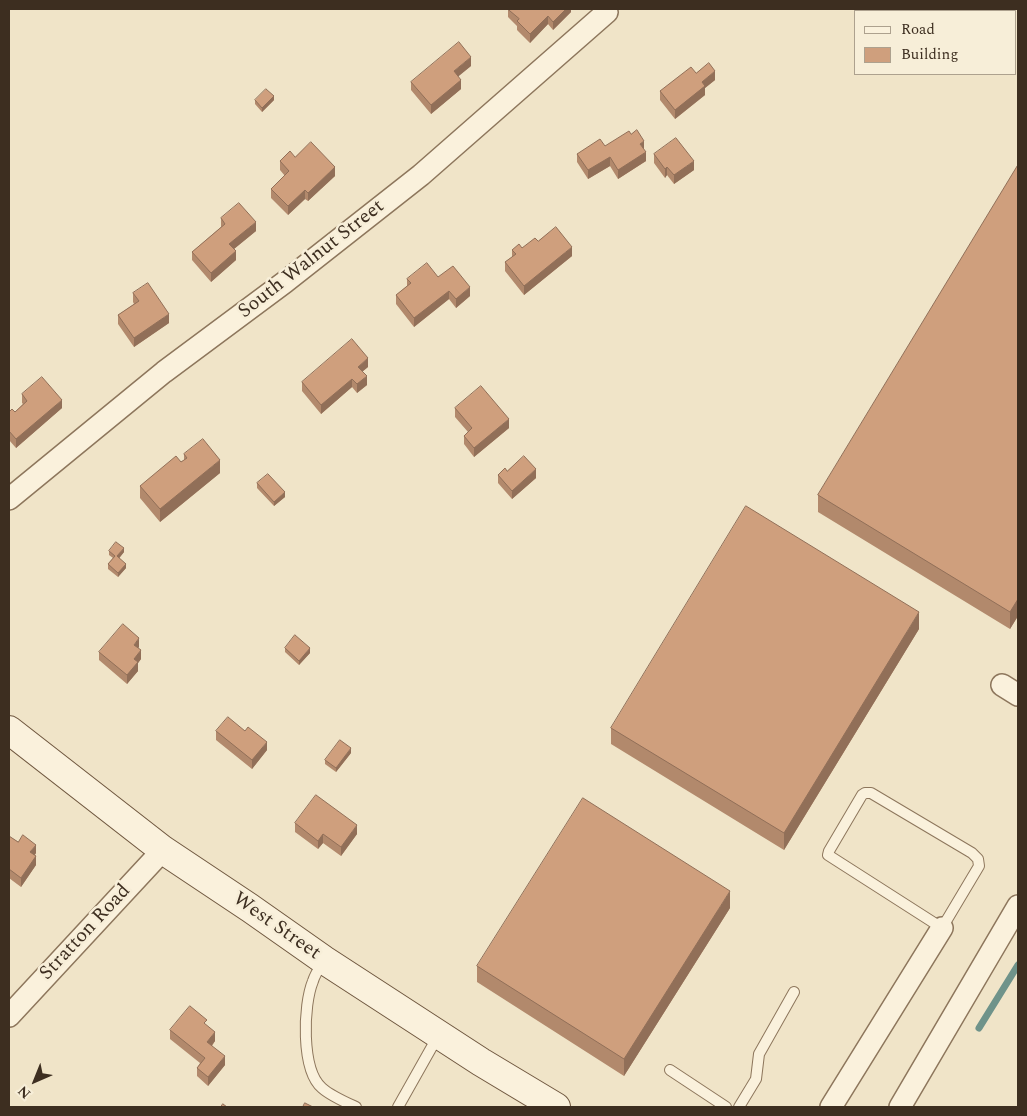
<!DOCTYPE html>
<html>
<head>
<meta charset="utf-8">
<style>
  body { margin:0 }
  #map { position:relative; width:1027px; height:1116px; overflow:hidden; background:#f0e4c8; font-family:Spectral,serif }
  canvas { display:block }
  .frame { position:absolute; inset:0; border:10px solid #3d2e20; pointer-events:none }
  .legend { position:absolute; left:854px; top:10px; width:162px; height:65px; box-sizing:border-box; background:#f7eed8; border:1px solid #ada18e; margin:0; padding:6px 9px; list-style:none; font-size:15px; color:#3d2e20 }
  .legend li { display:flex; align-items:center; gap:10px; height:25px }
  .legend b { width:25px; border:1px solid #ada18e }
  .north { position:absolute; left:10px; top:1056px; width:50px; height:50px; -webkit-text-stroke:4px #f7eed8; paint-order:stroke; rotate:224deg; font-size:14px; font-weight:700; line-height:20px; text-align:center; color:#3d2e20 }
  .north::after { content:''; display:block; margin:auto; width:18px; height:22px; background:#3d2e20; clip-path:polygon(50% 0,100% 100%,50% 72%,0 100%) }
</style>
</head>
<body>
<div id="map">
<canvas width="1027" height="1116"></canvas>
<div class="frame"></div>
<ul class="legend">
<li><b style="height:6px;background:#faf1dc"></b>Road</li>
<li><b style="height:14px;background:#cf9f7d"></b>Building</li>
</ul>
<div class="north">N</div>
</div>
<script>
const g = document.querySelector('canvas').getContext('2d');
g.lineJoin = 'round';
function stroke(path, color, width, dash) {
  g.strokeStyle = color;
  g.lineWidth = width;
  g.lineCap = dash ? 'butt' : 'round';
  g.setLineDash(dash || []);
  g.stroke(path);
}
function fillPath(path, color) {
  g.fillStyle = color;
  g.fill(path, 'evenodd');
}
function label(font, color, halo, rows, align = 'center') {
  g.font = font + ' Spectral,serif';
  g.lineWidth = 5;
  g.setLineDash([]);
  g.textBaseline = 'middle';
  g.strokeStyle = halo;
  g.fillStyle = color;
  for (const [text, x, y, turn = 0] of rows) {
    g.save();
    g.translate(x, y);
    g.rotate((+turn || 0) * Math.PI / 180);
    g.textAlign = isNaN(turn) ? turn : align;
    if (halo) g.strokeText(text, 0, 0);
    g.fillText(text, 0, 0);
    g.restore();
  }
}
const stream = new Path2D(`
  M979,1028L1018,965`);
const lane = new Path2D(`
  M865,793H871L972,853L978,859L979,866L942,928L828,855L829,851L862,795Z
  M324,960C320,967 315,974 313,981C303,1005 301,1070 322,1088C331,1096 345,1102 356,1107
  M670,1070L726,1107
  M398,1107L438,1036
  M739,1107L756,1079L759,1054L794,992`);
const street = new Path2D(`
  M9,499L164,372L285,282L421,175L607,12
  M1002,685L1018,695
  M9,1016L163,850
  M831,1107L942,928
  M900,1107L1018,906`);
const secondary = new Path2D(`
  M9,730L163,850L250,908L324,960L481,1062L556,1107`);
const wall = new Path2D(`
  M508,9H571V12L553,30L548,24L530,43L517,30V26L508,17Z
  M471,66L458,76L461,89L431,114L411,90V82Z
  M696,73L715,80L705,88V95L675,119L660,100V91Z
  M255,100H274L262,112L255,104Z
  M605,146L644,150L646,161L618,179L610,166L588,179L577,162V154Z
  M654,154L694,170L674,184L667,175L665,178L654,163Z
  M295,157L335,176L308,201L305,199L288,215L271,198V189L285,176L280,170V161Z
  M1018,165V616L1010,629L818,512V495Z
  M221,218L256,231L234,249L236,260L211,282L192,260V252L221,227Z
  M538,241L572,256L524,295L505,271V262L512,257V250L522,248Z
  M438,277L470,296L456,308L449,299L414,327L396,304V295L407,286V279Z
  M133,293L169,323L134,347L118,324V315L134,304L133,302Z
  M368,367L362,372L367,385L357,393L352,387L321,414L302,391V382Z
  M22,394L62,408L16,448L9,440V412H15L23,404L22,403Z
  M455,408L509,428L474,457L464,444V436L468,432L455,417Z
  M184,454L220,473L160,522L140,498V486L181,462L184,460Z
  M507,471L536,478L512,499L498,483V475Z
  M257,483L285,497L274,506L257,488Z
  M109,551L124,552L119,558L126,568L118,577L108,569V564L113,558L109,555Z
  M919,629L784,850L611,744V728Z
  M139,647L138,648L141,659L138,663V671L127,684L99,660V652Z
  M285,648L310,653L299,665L285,652Z
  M216,731H245L267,750L252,769L216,740Z
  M351,753L336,772L325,764V760Z
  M295,823L357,834L341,856L323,843L318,849L295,832Z
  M9,836L36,853L35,855L36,865L21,887L9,878Z
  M730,908L624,1076L477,982V966Z
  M207,1026L215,1041L212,1046L225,1065L208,1086L197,1076V1068L200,1063L170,1039V1030Z`);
const shadedWall = new Path2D(`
  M566,9H571V12L553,30V22Z
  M548,16V24L530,43V34Z
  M471,57V66L454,80V71Z
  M715,71V80L705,88V95L675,119V110L702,82Z
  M461,80V89L431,114V105Z
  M274,96V100L262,112V108Z
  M644,141V150L640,144Z
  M646,152V161L618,179V170Z
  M610,157V166L588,179V170Z
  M694,161V170L674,184V175Z
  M335,167V176L308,201V193Z
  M667,167V175L665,178V169Z
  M305,190V199L288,215V206Z
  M256,222V231L229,253V244Z
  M572,247V256L524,295V286Z
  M236,251V260L211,282V273Z
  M470,287V296L456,308V299Z
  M449,291V299L414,327V318Z
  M169,314V323L134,347V338Z
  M368,358V367L358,375V367Z
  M367,376V385L357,393V384Z
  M352,379V387L321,414V405Z
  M62,400V408L16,448V439Z
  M509,419V428L474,457V448Z
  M220,460V473L160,522V509Z
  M536,469V478L512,499V491Z
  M285,492V497L274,506V502Z
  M124,548V552L117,561V556Z
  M126,564V568L118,577V573Z
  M1018,599V616L1010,629V612Z
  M919,612V629L784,850V833Z
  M139,638V647L134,653V645Z
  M310,648V653L299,665V661Z
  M141,650V659L138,663V671L127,684V675L134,659Z
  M267,742V750L252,769V760Z
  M351,748V753L336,772V768Z
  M357,825V834L341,856V847Z
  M323,834V843L318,849V841Z
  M36,845V853L30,860V852Z
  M36,856V865L21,887V878Z
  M730,891V908L624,1076V1059Z
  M215,1032V1041L207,1051V1042Z
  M225,1056V1065L208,1086V1077Z`);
const building = new Path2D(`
  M508,9H566L553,22L548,16L530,34L517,21L519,19Z
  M459,42L471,57L454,71L461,80L431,105L411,82Z
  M709,63L715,71L702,82L705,86L675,110L660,91L691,67L696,73Z
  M266,89L274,96L262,108L255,100Z
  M637,130L644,141L640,144L646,152L618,170L610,157L588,170L577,154L600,139L605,146L629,131L631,134Z
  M676,138L694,161L674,175L667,167L665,169L654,154Z
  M311,142L335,167L308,193L305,190L288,206L271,189L289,171L280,161L290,151L295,157Z
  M1018,165V599L1010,612L818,495Z
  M239,203L256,222L229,244L236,251L211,273L192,252L225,224L221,218Z
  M556,227L572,247L524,286L505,262L516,254L512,250L519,244L522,248L535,238L538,241Z
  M427,263L438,277L453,266L470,287L456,299L449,291L414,318L396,295L411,283L407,279Z
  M148,283L169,314L134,338L118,315L139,301L133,293Z
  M352,339L368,358L358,367L367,376L357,384L352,379L321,405L302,382Z
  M42,377L62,400L16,439L9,431V412L12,409L15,412L27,401L22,394Z
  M481,386L509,419L474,448L464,436L472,428L455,408Z
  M203,439L220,460L160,509L140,486L176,456L181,462L187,458L184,454Z
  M524,456L536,469L512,491L498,475L505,468L507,471Z
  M268,474L285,492L274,502L257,483Z
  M746,506L919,612L784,833L611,728Z
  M116,542L124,548L117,556L126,564L118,573L108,564L115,556L109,551Z
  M123,624L139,638L134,645L141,650L134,659L138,662L127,675L99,652Z
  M295,635L310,648L299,661L285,648Z
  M228,717L245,731L248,727L267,742L252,760L216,731Z
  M340,740L351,748L336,768L325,760Z
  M316,795L357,825L341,847L323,834L318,841L295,823Z
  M583,798L730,891L624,1059L477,966Z
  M23,835L36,845L30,852L36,856L21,878L9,869V836L18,842Z
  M190,1006L207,1020L204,1023L215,1032L207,1042L225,1056L208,1077L197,1068L205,1058L170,1030Z
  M305,1103L313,1107H303Z
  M223,1104L227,1107H221Z`);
const streetNames = [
  ["South Walnut Street",312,260,-38],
  ["West Street",276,927,35],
  ["Stratton Road",86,933,-47]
];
stroke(stream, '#6f938a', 7);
stroke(lane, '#8d765c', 12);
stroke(street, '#8d765c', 24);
stroke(secondary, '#6f573f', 30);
stroke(lane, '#faf1dc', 10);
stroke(street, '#faf1dc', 21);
stroke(secondary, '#faf1dc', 28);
fillPath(wall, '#b2896c');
fillPath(shadedWall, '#916f58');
fillPath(building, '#cf9f7d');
stroke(building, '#916f58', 1);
label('20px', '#3d2e20', '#f7eed8', streetNames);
</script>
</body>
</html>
